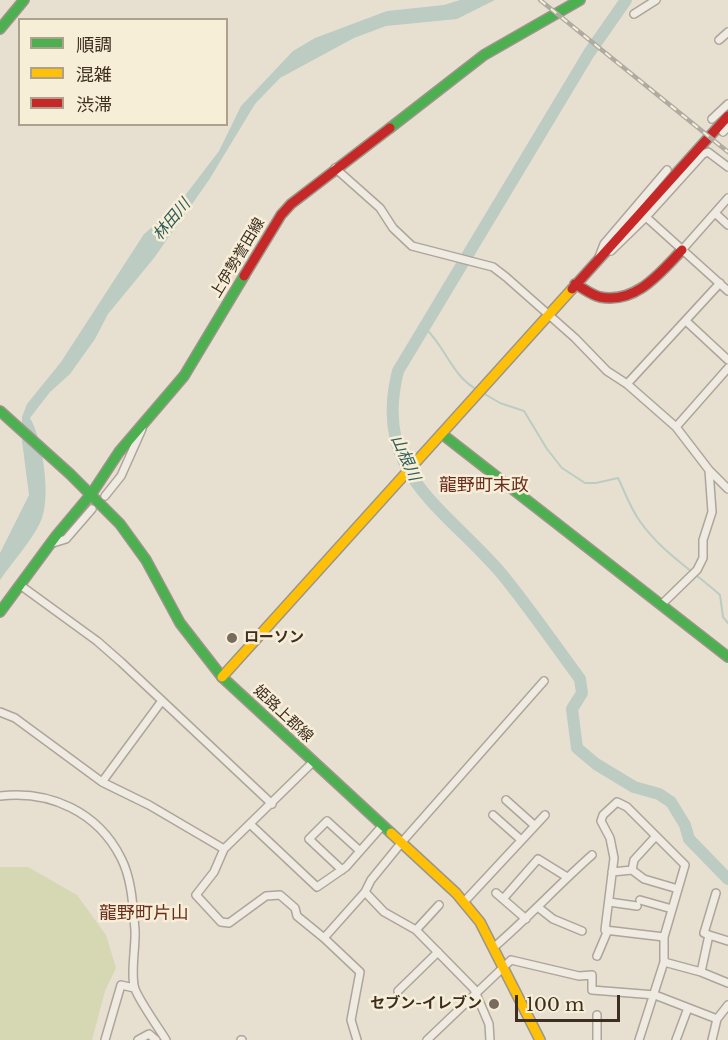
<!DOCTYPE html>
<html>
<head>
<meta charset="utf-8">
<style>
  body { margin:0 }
  #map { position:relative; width:728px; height:1040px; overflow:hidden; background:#e7e0d1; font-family:"Libre Baskerville","Noto Sans JP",serif }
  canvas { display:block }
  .legend { position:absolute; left:18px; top:18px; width:210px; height:108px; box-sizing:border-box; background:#f7eed8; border:2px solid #ada18e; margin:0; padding:8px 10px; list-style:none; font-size:18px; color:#3d2e20 }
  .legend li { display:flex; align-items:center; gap:12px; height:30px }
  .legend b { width:30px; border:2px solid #ada18e }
  .scale { position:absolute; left:515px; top:995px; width:105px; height:27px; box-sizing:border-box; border:3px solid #3d2e20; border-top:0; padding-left:8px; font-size:18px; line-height:21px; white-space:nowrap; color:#3d2e20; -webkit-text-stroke:4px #f7eed8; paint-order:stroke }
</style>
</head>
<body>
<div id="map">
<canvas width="728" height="1040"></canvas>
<ul class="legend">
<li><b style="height:8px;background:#4caf50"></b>順調</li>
<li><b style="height:8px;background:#ffc107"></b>混雑</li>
<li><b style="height:8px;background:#c62828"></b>渋滞</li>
</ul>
<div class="scale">100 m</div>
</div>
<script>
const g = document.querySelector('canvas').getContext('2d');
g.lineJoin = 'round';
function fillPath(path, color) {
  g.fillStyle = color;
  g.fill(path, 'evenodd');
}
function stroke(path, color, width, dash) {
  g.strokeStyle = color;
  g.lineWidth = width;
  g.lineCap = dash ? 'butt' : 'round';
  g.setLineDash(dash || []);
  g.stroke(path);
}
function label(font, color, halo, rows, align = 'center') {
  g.font = font + ' "Libre Baskerville","Noto Sans JP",serif';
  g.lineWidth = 5;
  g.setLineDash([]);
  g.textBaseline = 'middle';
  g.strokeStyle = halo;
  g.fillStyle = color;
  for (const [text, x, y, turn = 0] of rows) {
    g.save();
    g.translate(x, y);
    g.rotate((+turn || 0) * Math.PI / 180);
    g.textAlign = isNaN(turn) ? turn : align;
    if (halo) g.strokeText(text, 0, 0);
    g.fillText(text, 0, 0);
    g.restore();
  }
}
const green = new Path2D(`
  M0,867H28L77,895L106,935L116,968L105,991L92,1040H0Z`);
const water = new Path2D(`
  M460,0H495L457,19L386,26L354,38L280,78L255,104L209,180L154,258L108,314L95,339L70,374L50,392L30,418C43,440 52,500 40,523C30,543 13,561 0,580V553L29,495L22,441V417L27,404L61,362L144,234L177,206L219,151L241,106L293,51L315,38L387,11L444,5Z`);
const stream = new Path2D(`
  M425,328C446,347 452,377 478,390
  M483,393L500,403L524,411L547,449L562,468L585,483H596L618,478C625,492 630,507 639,520C661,552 692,570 720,595L723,617L728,623`);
const river = new Path2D(`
  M626,0L589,53L398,371C372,473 443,506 501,573C529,607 554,644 580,679L582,693L572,709L577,748L596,764L634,787L659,794L671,802L685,825L689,839L728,879`);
const street = new Path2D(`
  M634,14L656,0
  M719,40L728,32
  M712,119L728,104
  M723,132L728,127
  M335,168L380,208L393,228L412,246L493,267L506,277L575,338L607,371L627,384L676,427L709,470L728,489
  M715,213L728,225
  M646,217L703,154L708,152L728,167
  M682,250L728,198
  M611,251L646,217L728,291
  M599,257L604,244L667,170
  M686,321L728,360
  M627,384L720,283
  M676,427L728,368
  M105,496L121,476L142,429
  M50,544L66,539L92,509
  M20,585L97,641L121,662L272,804
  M661,605L697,570L703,558V540L712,512L709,470
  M0,712L15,718L102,782L149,805L224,849
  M313,762L224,849L214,872L196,895L221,922L229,923L266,896L280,895L295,908L297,916L324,938L360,972L351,1020L357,1040
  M102,782L161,702
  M0,796C50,790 98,812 121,858C132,879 133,907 135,930C136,946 130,975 135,989C140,1002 158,1027 166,1040
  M506,800L534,825
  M493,815L520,839
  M250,824L317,887L346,867L383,825
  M342,870L309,839L327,821L360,851
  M632,870L634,860L655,837
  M612,872L632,870L644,879L678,889
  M365,892L384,912L416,930L474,989L489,1024L490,1040
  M496,893L526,919
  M503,899L538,859L567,877
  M640,900L672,909
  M464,902L545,815
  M609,902L637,906
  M539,908L553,919L582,931
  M416,930L439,905
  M709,935L704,933L716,893
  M664,937L605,930L614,858L610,838L601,821L603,815L617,802L627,807L685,865L664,937V962
  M324,938L365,892L371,880L402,842L544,681
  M493,948C528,918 558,885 592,855
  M597,956L608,930
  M701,972L709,935L728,941
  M398,991L438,952
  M105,1040L121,985L134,988
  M138,1040L149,1034L156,1040
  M241,1040H242
  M427,1040L511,960L579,976L592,975V990L655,995L717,1019
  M597,1040V1015
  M639,1040L664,962L701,972L728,983
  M676,1040L688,1008
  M712,1040L717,1019L728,1005`);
const fast = new Path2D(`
  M0,29L24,0
  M390,128L484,55L580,0
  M0,411L70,474L120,524L146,560L180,623L222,677L391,833
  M442,434L728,657
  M0,612L56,536L92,493L119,452L184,376L244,276`);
const slow = new Path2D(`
  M222,677L572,289
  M391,833L456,893L480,922L540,1040`);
const jam = new Path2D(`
  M244,276L281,215L291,204L390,128
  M575,284C583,288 591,295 600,297C636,304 660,273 682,250
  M572,289L728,116`);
const rail = new Path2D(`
  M540,0L728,152`);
const markers = [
  [232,638,6,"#786c5e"],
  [494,1004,6,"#786c5e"]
];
const streetNames = [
  ["上伊勢誉田線",238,258,-59],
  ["姫路上郡線",283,714,43]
];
const poiNames = [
  ["ローソン",244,638],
  ["セブン-イレブン",482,1004,"right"]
];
const waterNames = [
  ["林田川",172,220,-50],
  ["山根川",405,458,66]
];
const quarterNames = [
  ["龍野町末政",484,486],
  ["龍野町片山",144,914]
];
fillPath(green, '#d6d7b3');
fillPath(water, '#bcccc2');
stroke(stream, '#bcccc2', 2);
stroke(river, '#bcccc2', 12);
stroke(street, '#ada599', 10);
stroke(fast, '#9c958a', 12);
stroke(slow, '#9c958a', 12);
stroke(jam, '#9c958a', 12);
stroke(street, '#efebe3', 7);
stroke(fast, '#4caf50', 9);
stroke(slow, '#ffc107', 9);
stroke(jam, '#c62828', 9);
stroke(rail, '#afaaa2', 4.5);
stroke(rail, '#f7eed8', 2, [7]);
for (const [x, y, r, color] of markers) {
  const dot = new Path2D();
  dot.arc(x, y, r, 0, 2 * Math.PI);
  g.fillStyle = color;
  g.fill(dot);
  stroke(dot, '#f7eed8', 2);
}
label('15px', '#3d2e20', '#f7eed8', streetNames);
label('bold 15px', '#3d2e20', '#f7eed8', poiNames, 'left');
label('italic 16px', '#2f5d5a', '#f7eed8', waterNames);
label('18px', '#6b2e1e', '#f7eed8', quarterNames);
</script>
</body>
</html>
